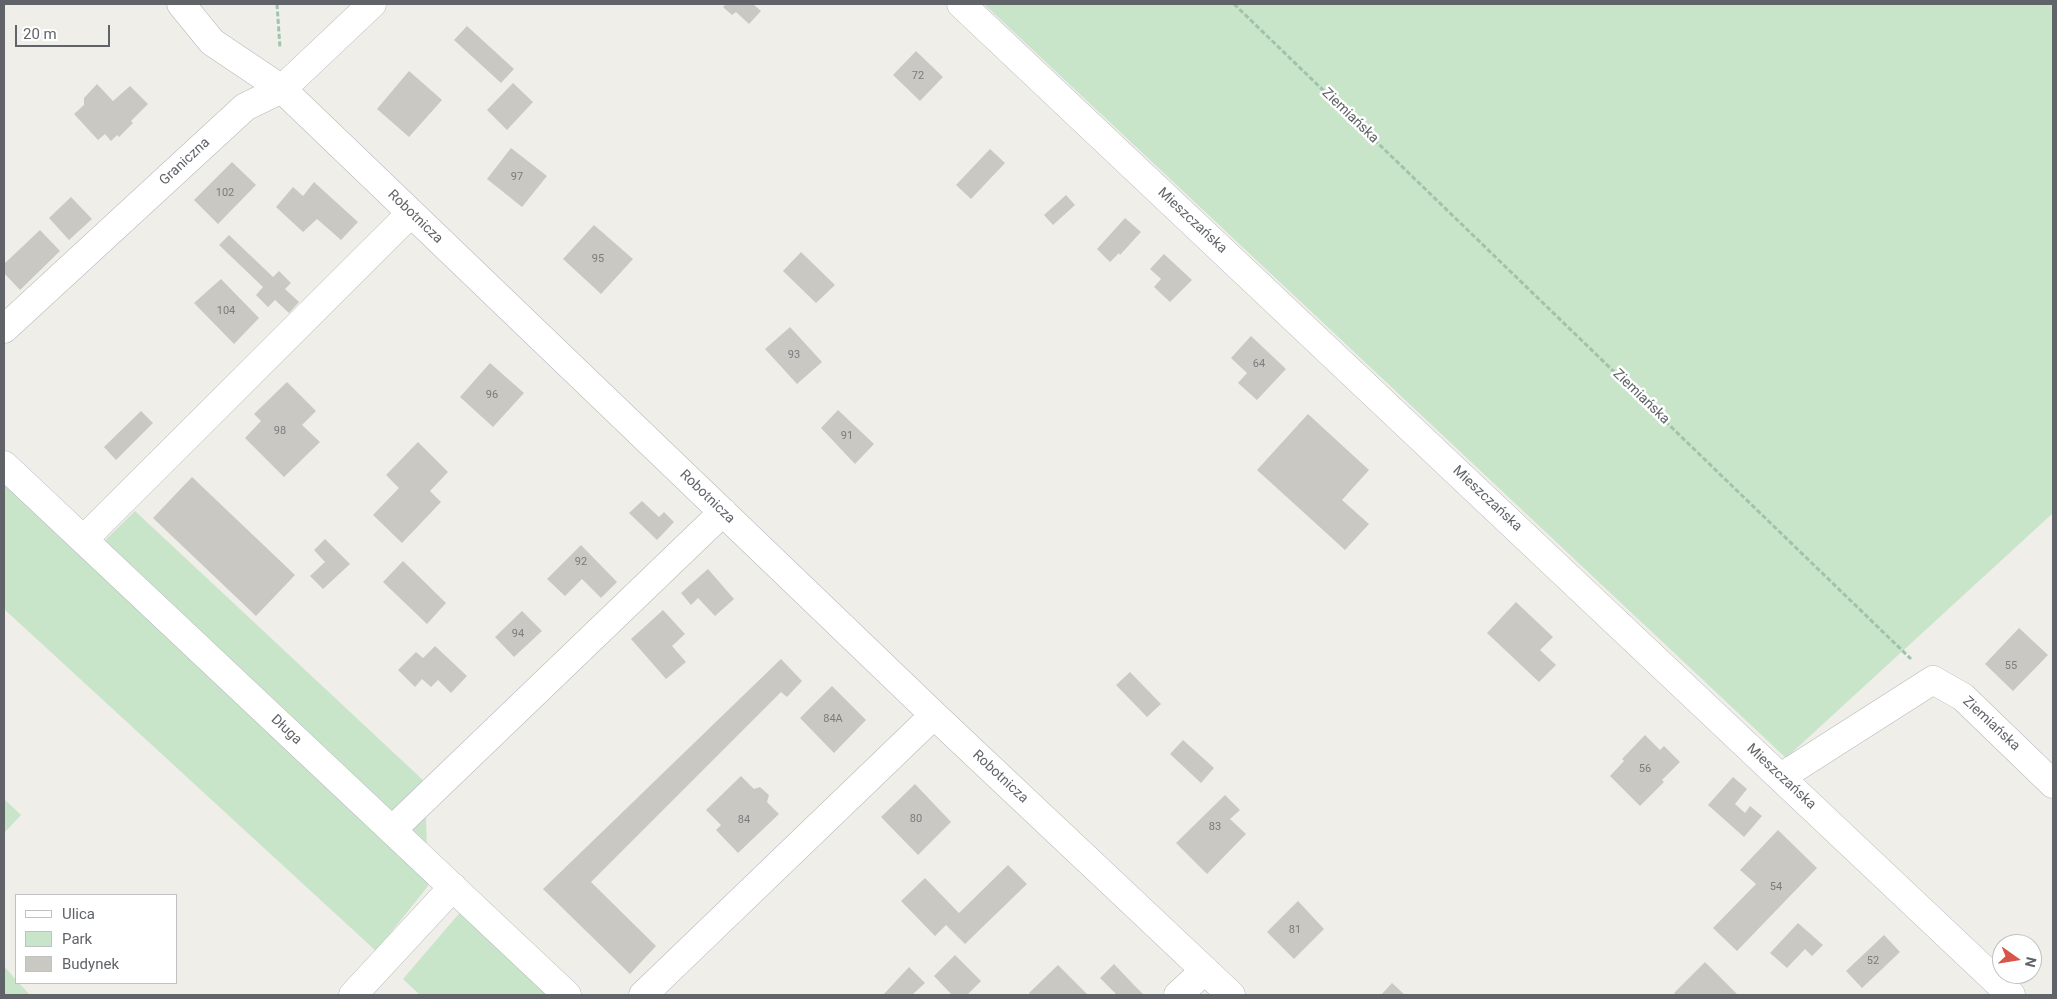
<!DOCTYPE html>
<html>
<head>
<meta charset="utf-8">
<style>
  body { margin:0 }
  #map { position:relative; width:2057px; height:999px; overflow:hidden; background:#f0eee9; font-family:Roboto,sans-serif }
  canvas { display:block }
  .frame { position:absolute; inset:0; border:5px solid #606367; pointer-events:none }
  .legend { position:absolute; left:15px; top:894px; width:162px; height:90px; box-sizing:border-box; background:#fff; border:1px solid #bfc1c2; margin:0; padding:6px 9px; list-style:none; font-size:15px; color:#606367 }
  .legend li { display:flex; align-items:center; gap:10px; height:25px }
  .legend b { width:25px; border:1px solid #bfc1c2 }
  .north { position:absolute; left:1992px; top:934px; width:50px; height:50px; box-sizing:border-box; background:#fff; border:1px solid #bfc1c2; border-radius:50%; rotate:103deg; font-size:14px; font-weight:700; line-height:20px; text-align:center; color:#606367 }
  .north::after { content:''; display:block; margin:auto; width:18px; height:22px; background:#d75647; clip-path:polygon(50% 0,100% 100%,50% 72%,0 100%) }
  .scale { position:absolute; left:15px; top:25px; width:95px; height:22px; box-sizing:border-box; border:2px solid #606367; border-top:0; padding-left:6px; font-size:15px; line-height:18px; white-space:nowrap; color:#606367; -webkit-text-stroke:4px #fff; paint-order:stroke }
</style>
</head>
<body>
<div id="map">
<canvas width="2057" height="999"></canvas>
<div class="frame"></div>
<ul class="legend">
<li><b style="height:6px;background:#fff"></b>Ulica</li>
<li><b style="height:14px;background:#c8e4c9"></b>Park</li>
<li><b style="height:14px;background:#c9c8c3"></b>Budynek</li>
</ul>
<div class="north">N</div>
<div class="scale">20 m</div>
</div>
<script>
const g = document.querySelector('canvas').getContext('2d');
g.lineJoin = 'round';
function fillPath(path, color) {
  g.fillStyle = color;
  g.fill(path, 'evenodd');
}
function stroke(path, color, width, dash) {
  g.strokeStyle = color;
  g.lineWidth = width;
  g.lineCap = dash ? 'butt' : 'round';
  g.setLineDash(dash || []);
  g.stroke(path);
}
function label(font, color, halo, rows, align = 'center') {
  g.font = font + ' Roboto,sans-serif';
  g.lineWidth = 5;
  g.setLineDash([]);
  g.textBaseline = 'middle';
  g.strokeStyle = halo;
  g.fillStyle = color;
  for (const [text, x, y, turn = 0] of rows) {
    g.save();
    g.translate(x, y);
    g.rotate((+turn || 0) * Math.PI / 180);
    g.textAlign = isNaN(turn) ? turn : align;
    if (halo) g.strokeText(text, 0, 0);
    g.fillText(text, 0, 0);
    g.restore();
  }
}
const green = new Path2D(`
  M984,4H2053V513L1786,758Z
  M4,472L91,554L135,511L425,782L428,886L376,951L4,609Z
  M4,799L21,815L4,833Z
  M463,909L551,995H420L403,979Z
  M4,966L16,980V983H19L30,995H4Z`);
const building = new Path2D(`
  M726,4H753L761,11L749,24L736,12L732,15L723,7Z
  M467,26L514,69L501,83L454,40Z
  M916,51L943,77L920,101L893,75Z
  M409,71L442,100L409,137L377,109Z
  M513,83L533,102L507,130L487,110Z
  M97,84L113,101L130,86L148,104L131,121L133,123L119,137L117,135L111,141L105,134L98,140L74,114L84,105V98Z
  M511,148L547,176L522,207L487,179Z
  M990,149L1005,163L971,199L956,185Z
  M232,162L256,185L218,224L194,200Z
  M314,182L358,222L341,240L317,219L303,232L276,207L293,187L303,196Z
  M1066,195L1075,205L1053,225L1044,215Z
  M71,197L92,219L69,240L49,218Z
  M1125,218L1141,232L1120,255L1119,253L1110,262L1097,249Z
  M594,225L633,259L601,294L563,259Z
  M40,230L60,251L20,290L4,273V264Z
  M229,235L273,277L279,271L291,283L285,289L299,302L289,313L275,300L268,307L256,295L263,287L219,245Z
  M801,252L835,285L816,303L783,271Z
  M1164,254L1192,280L1170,302L1154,287L1161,279L1150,269Z
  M221,279L259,318L234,344L194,303Z
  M790,327L822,362L797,384L765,349Z
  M1251,336L1286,369L1257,400L1238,383L1247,373L1231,358Z
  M490,363L524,393L493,427L460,397Z
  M287,382L316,411L302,425L320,442L284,477L245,438L261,421L254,414Z
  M838,410L874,444L855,464L821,428Z
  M141,411L153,423L116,460L104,447Z
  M1308,414L1369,470L1342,500L1369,524L1345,550L1257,470Z
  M418,442L448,472L430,491L441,502L402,543L373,515L399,488L386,475Z
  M192,477L295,575L256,616L153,518Z
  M642,501L659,517L664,512L674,522L657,540L629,513Z
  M325,539L350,564L323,589L310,576L325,562L314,550Z
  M581,545L617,582L601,598L582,579L565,596L547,579Z
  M403,561L446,603L427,624L383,582Z
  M708,569L734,599L715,616L698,598L691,605L681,593Z
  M1516,602L1553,637L1540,650L1556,665L1539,682L1487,633Z
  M663,610L685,634L672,646L686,662L666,679L631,639Z
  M522,611L542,631L514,657L495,637Z
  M2019,628L2048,655L2013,691L1985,664Z
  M435,646L467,676L451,693L438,680L431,687L422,679L415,687L398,670L416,652L423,658Z
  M781,659L802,681L787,697L781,692L591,882L656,946L630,974L543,889Z
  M1130,672L1161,704L1147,717L1116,685Z
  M832,686L866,720L834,753L800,718Z
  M1645,735L1660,750L1664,746L1680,762L1662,780L1664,782L1640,806L1610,776L1624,761L1622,759Z
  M1183,740L1214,768L1201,783L1170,754Z
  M741,776L754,789L760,787L769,795L767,802L779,814L738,853L716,830L721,825L706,810Z
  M1733,777L1747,789L1735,804L1745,813L1750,806L1762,816L1744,837L1708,805Z
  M915,784L951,822L918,855L881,817Z
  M1225,795L1240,810L1230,819L1246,834L1207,874L1176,843Z
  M1778,830L1817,868L1737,951L1713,928L1756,884L1740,870Z
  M1008,865L1027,884L965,944L946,925L935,936L901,901L925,878L959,913Z
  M1298,901L1324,929L1294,959L1267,932Z
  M1798,923L1823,945L1812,956L1805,949L1787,968L1770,953Z
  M1884,935L1900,952L1862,988L1846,971Z
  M955,955L981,981L967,995H952L934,976Z
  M1705,962L1738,995H1676L1674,993Z
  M1114,964L1132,983L1144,995H1117L1100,978Z
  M1058,965L1088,995H1031L1029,993Z
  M909,967L925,983L912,995H883Z
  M1392,983L1405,995H1381Z`);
const path = new Path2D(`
  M277,4L280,48
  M1234,4L1911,659`);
const minor = new Path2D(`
  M181,4L212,42L282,89L934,715L1231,995
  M961,4L2011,995
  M4,329L245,107L282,89L372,4
  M4,465L567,995
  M84,539L411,213
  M1781,777L1933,680L1963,697L2053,784
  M392,830L723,512
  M353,995L453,887
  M643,995L934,715
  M1178,995L1205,970`);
const numberNames = [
  ["72",918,76],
  ["97",517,177],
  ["102",225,193],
  ["95",598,259],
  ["104",226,311],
  ["93",794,355],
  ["64",1259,364],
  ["96",492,395],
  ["98",280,431],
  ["91",847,436],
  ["92",581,562],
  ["94",518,634],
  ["55",2011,666],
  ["84A",833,719],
  ["56",1645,769],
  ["80",916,819],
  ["84",744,820],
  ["83",1215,827],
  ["54",1776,887],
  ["81",1295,930],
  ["52",1873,961]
];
const streetNames = [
  ["Ziemiańska",1350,116,44],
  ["Graniczna",185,162,-43],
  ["Robotnicza",415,217,44],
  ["Mieszczańska",1192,221,43],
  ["Ziemiańska",1641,397,44],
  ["Robotnicza",707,497,44],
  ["Mieszczańska",1487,499,43],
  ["Ziemiańska",1991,724,43],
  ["Długa",286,730,43],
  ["Robotnicza",1000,777,43],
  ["Mieszczańska",1781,777,43]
];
fillPath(green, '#c8e4c9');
fillPath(building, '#c9c8c3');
stroke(minor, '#b5b8bb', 29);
stroke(path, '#a1c3ab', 3, [5, 2.5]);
stroke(minor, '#fff', 28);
label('11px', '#7a7c7e', null, numberNames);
label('14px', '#606367', '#fff', streetNames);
</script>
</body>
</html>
